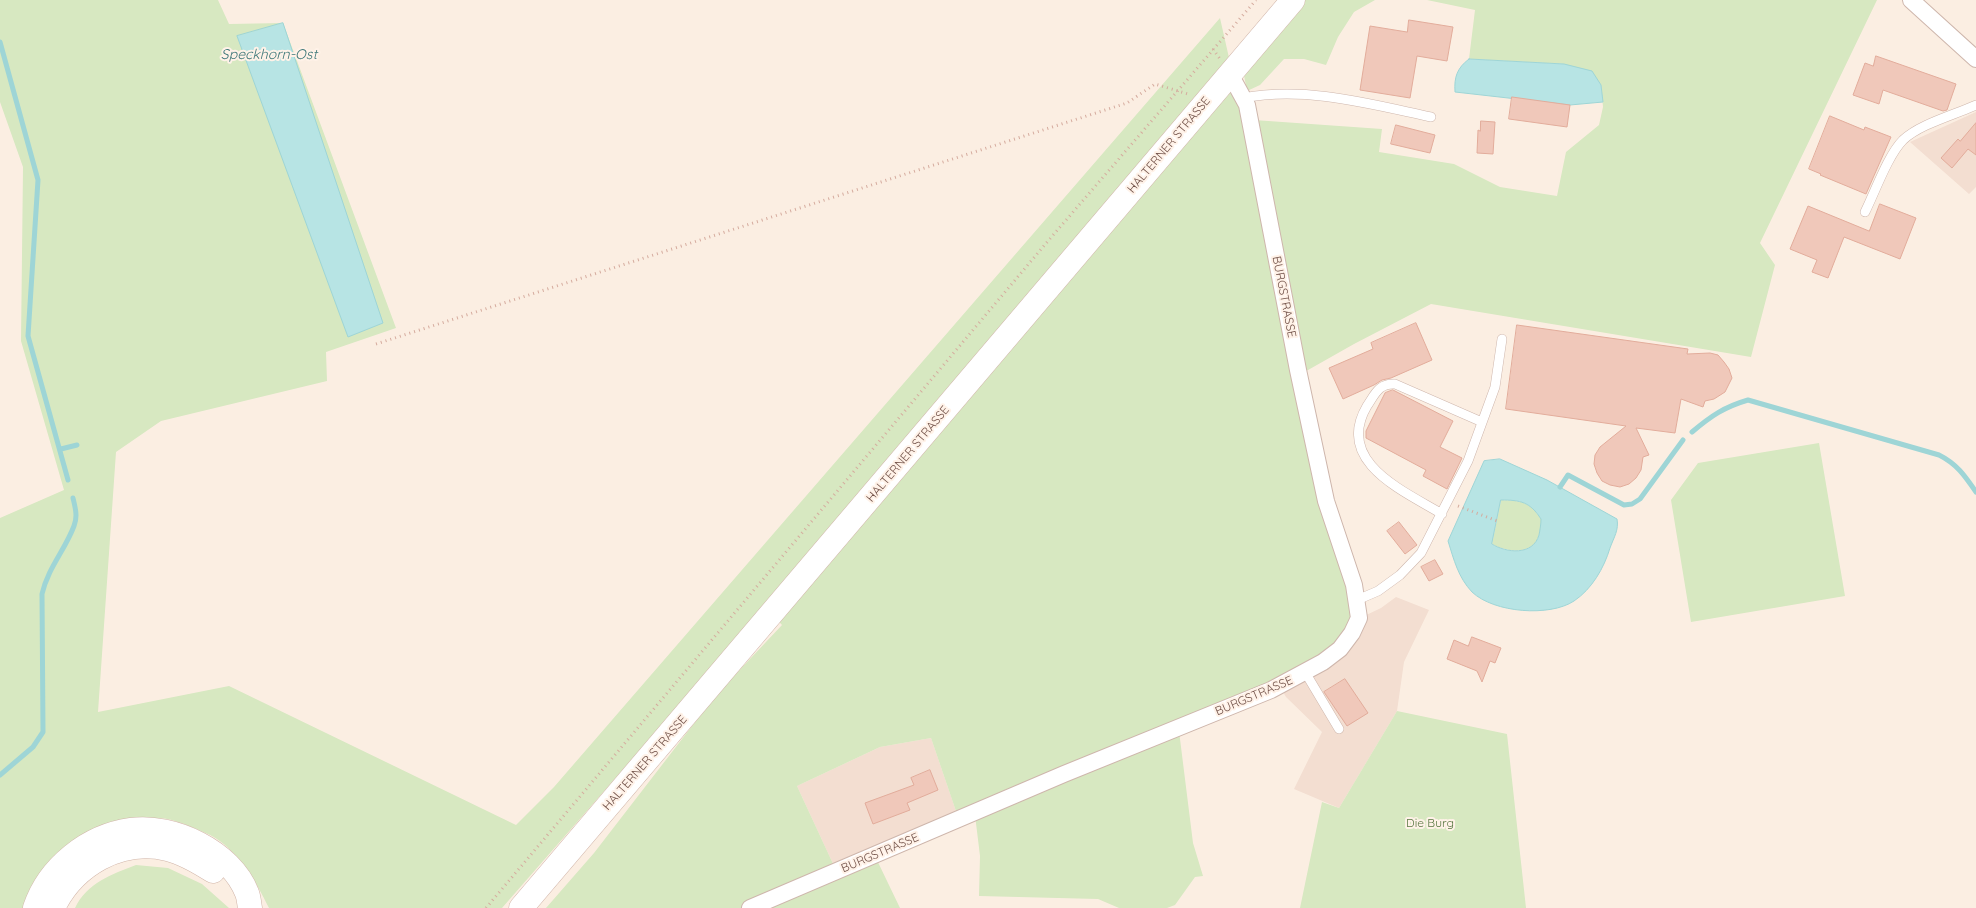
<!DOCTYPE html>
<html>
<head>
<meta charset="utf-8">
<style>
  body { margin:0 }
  canvas { display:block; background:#fbeee2 }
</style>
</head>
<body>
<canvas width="1976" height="908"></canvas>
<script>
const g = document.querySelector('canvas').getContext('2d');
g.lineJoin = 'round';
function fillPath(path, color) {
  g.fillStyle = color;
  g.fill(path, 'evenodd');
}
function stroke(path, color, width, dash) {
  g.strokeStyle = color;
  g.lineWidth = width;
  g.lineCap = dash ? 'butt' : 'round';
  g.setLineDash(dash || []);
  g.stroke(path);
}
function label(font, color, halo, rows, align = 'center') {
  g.font = font + ' Quicksand,sans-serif';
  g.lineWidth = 4;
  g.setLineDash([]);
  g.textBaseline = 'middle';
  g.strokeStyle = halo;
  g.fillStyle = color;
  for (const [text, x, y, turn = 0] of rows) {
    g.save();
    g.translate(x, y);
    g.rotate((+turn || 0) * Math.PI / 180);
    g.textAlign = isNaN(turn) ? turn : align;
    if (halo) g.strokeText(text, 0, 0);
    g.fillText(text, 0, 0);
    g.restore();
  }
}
const residential = new Path2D(`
  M1976,112V187L1969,194L1910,142Z
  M1396,597L1429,610L1404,662L1397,711L1339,808L1294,789L1322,732L1286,697L1280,687L1360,618L1381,608Z
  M931,738L958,817L835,868L797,786L880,747Z`);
const green = new Path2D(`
  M0,0H218L229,24L283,23L396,328L326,352L327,381L161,421L116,452L98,712L229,686L516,825L554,787L1220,18L1356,619L1320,660L958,817L931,738L880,747L797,786L835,868L743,908H546L594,853L716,695L782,625L765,607L502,908H269C256,881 237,849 210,835C199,830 179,821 167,819C161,817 152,820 145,820C92,824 38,854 24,908H0V518L64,490L21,341L23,167L0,102Z
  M1304,0H1375L1354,12L1338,37L1326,65L1304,59H1284L1260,85L1247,91L1242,65Z
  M1427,0H1877L1760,243L1775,265L1751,357L1431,304L1354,344L1301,374L1254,120L1382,129L1379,152L1454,164L1500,187L1557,196L1566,152L1599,125L1603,107L1601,85L1564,64L1469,59L1475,10Z
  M1819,443L1845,596L1691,622L1671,500L1698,463Z
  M1501,500C1522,501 1529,501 1541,519C1541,524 1541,530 1539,535C1533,556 1506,552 1492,544Z
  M1397,711L1507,734L1526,908H1300L1322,802L1339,808Z
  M1179,731L1193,843L1203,876L1195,877L1175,905L1167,908H1119L1098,899L979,896L980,856L975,815Z
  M875,856L900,908H754Z
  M136,865L168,868L202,884L229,908H75C87,883 112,874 136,865Z`);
const water = new Path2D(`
  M283,23L383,323L348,337L237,36Z
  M1469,59L1564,64L1592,71L1601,85L1603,102L1570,105L1455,92C1454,77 1457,68 1469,59Z
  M1500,459L1547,480L1617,519C1619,530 1614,537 1610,548C1604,568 1592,589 1574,601C1550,617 1494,613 1472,592C1458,577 1454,560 1448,541L1484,461ZM1501,500C1521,500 1530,502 1541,519C1541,524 1540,530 1539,535C1533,556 1506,553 1492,544Z`);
const stream = new Path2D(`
  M0,42L38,180L28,336L68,480
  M1692,432C1711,416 1724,407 1748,400L1939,455C1957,464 1965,476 1976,492
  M61,449L77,445
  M1560,487L1568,475L1624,505L1632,504L1640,499L1683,440
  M0,775L33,747L43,732L42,594C48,568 65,550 74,526C78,516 75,507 73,498`);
const building = new Path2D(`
  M1409,20L1453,27L1447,61L1417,56L1410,98L1360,90L1370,26L1407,32Z
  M1876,56L1956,84L1947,110L1943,111L1883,90L1879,104L1853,95L1865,63L1873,66Z
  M1512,97L1570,105L1567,127L1509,119Z
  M1830,116L1864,130L1865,127L1891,137L1866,194L1820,175L1821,174L1809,169Z
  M1481,121L1495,122L1493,154L1477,153L1478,130L1480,131Z
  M1976,123V155L1968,149L1952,168L1941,158L1958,139L1960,141Z
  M1396,125L1435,135L1430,153L1391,144Z
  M1880,204L1916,218L1900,259L1844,237L1828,278L1812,272L1817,260L1790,249L1808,206L1869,231Z
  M1416,323L1432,360L1391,378L1382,380L1374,385L1343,399L1329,368L1373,349L1371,343Z
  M1517,325L1688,349L1687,354L1710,353L1718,355L1724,362L1729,369L1732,378L1725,392L1714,399L1705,401L1703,407L1681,399L1675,433L1636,428L1649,455L1643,457L1641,470L1636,478L1629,484L1620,487L1610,485L1602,481L1597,473L1594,464L1595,455L1600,447L1626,426L1506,409Z
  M1393,390L1453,421L1440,447L1462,458L1447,489L1423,476L1426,470L1366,438V431L1385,393Z
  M1399,522L1417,545L1405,554L1387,531Z
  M1435,560L1443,574L1429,581L1421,567Z
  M1472,637L1501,648L1495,663L1490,661L1482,682L1477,671L1447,659L1454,640L1468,646Z
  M1345,679L1368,713L1347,726L1324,692Z
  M930,770L938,790L907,803L910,810L873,824L865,803L914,785L911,778Z`);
const path = new Path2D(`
  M1213,49L1220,59
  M376,344L1127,103L1155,84L1188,94
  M1458,506L1500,522
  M486,908L1048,241L1256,0`);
const service = new Path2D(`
  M1243,98C1306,86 1370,104 1431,117
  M1865,212C1875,192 1888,155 1903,140C1920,124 1954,115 1976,105
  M1442,514C1404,491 1334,462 1367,406C1375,394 1379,383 1395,384L1482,422
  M1357,600L1378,591L1400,575L1421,553L1468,461L1495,387L1502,339
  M1305,672L1339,729`);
const minor = new Path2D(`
  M1911,0L1976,59
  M750,908L1064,774L1271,690L1323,662L1340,649L1352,633L1359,618L1354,585L1326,501L1298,370L1247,105L1230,74`);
const secondary = new Path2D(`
  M35,908C49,867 88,836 131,830C173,824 231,852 247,893C249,898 249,903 250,908
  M53,908C73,866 120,837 168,849C184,853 199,862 213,871
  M521,908L1293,0`);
const streetNames = [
  ["HALTERNER STRASSE",1169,145,-50],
  ["BURGSTRASSE",1284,297,79],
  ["HALTERNER STRASSE",908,454,-50],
  ["BURGSTRASSE",1254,696,-23],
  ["HALTERNER STRASSE",645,763,-49],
  ["BURGSTRASSE",880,853,-23]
];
const parkNames = [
  ["Die Burg",1430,823]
];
const waterNames = [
  ["Speckhorn-Ost",269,55]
];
fillPath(residential, '#f3ded1');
fillPath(green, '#d7e8c1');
fillPath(water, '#b7e4e4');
stroke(water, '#9ed5d6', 1);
stroke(stream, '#9ed5d6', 5);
fillPath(building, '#f0c8ba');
stroke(building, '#e2ac9b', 1);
stroke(service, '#ceb6ac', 10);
stroke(minor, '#ceb6ac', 18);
stroke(secondary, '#d1b5a9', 25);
stroke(path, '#d5ab9e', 3, [1, 4]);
stroke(service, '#fff', 9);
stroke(minor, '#fff', 16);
stroke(secondary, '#fff', 24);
label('12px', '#725249', '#fff2e8', streetNames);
label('12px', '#5a7842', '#fff2e8', parkNames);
label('italic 14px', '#3d7778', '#fff2e8', waterNames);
</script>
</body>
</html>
